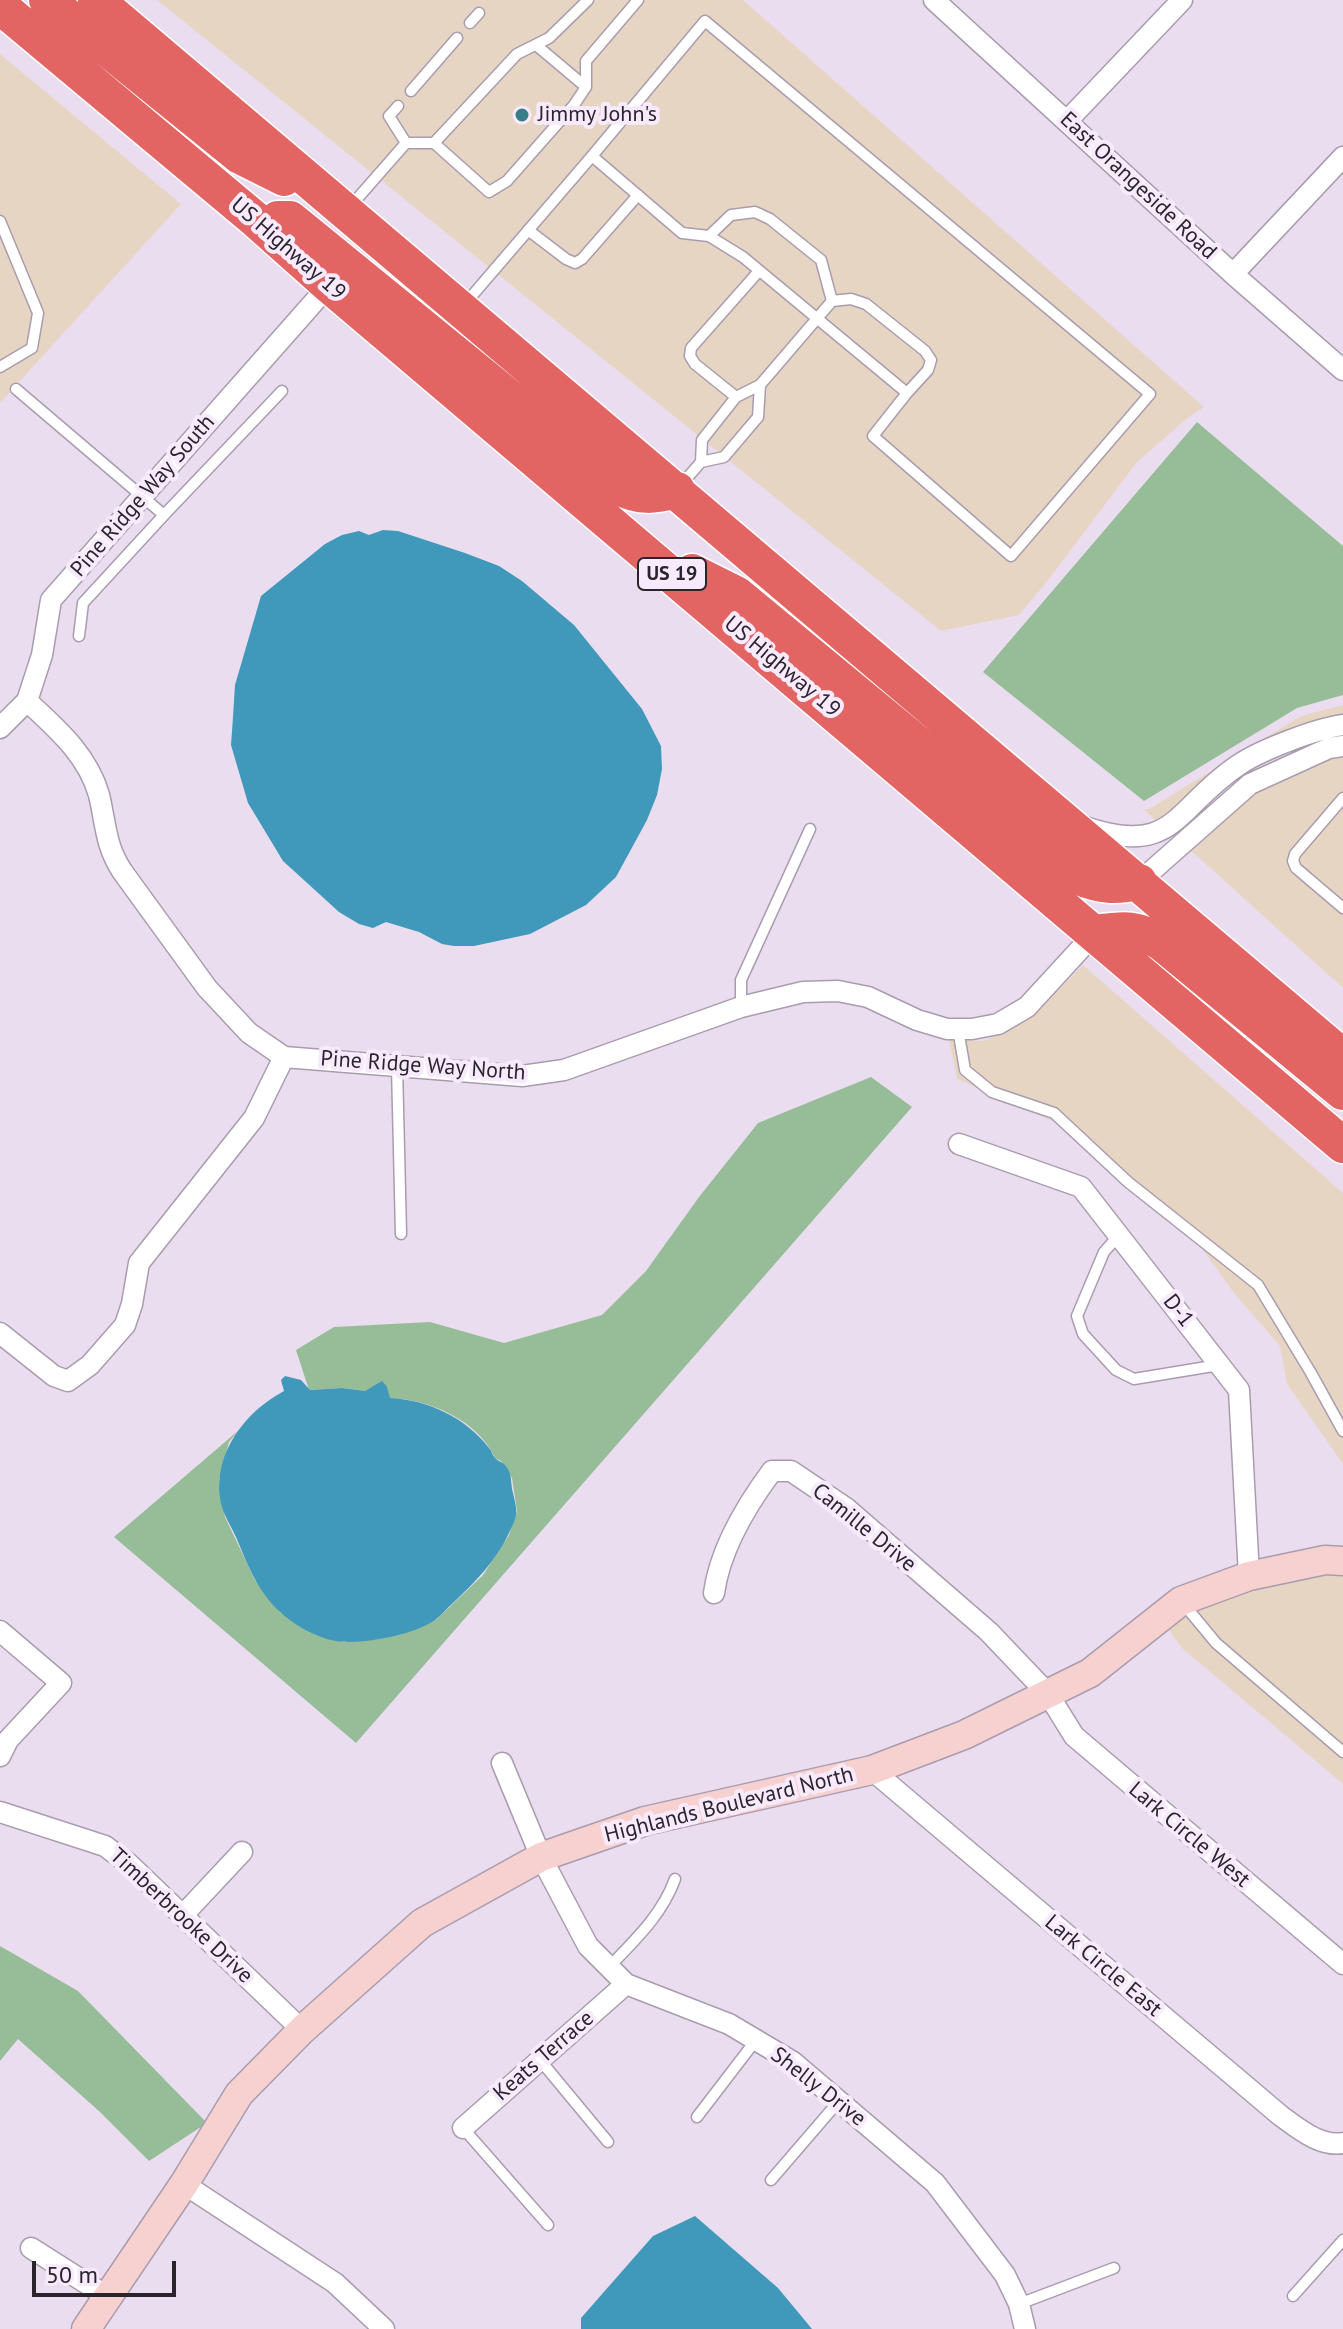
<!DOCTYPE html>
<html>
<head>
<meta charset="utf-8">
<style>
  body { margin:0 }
  #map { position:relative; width:1343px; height:2329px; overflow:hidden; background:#ebddf0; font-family:"PT Sans",sans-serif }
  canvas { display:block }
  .scale { position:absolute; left:32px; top:2261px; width:144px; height:36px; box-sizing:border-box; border:4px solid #2a252c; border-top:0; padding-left:10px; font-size:24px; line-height:28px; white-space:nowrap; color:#2a252c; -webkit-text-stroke:6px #f8eafd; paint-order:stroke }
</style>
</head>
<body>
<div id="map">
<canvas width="1343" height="2329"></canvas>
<div class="scale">50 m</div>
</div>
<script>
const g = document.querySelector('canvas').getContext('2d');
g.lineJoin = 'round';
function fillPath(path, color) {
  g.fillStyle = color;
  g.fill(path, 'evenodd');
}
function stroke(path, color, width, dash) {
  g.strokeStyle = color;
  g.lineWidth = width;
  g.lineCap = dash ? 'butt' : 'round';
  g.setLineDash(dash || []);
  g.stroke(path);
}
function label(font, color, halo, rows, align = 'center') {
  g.font = font + ' "PT Sans",sans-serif';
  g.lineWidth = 8;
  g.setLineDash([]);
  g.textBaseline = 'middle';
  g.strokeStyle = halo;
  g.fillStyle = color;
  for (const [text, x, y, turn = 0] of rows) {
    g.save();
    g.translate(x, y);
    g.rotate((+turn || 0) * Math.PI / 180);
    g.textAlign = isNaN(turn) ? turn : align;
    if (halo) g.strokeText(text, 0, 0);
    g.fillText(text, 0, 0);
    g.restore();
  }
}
const commercial = new Path2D(`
  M157,0H743L1204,407L1190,416L1137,462L1046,583L1019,615L941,631Z
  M0,54L181,204L0,403Z
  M1343,705V725L1240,764L1165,830L1144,809H1149L1301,716Z
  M1343,746V988L1185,845L1252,782Z
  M1083,965L1343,1193V1464L1287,1384L1280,1346L1234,1293L1201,1247L1074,1130L957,1079L949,1040L983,1041L1001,1034L1035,1014Z
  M1327,1571L1343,1572V1784L1182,1648L1166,1626L1187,1610L1252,1587Z`);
const green = new Path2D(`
  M1197,422L1343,546V695L1297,708L1144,801L983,672Z
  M871,1077L912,1107L356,1743L114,1537L239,1430L229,1442L219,1480L225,1517L255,1580L281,1613L344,1642L399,1635L437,1619L483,1575L509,1535L517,1511L512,1478L501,1461L495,1458C478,1420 429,1399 389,1398L387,1387L365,1391L342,1388L309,1390L296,1350L334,1327L430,1322L504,1343L602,1315L646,1271L699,1197L758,1123Z
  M0,1946L78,1991L207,2123L149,2161L100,2112L18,2039L0,2061Z`);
const water = new Path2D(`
  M383,530L398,531L465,553L499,566L522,581L574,625L642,709L661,746L662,769L657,795L647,820L616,877L586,905L530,934L474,946H454L442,944L419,932L386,922L373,928L359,924L339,912L283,861L248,803L231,745L233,717L235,685L261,596L325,544L342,535L359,531L369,535Z
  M285,1376L301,1380L310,1390L342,1388L365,1391L382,1381L387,1387L390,1398C428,1400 465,1417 489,1448C492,1451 492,1455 495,1458C498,1461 502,1462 505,1465C513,1474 510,1482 513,1493C517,1511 519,1514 509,1533C496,1561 475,1582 453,1603C447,1608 442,1615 435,1620C414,1635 362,1645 336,1641C317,1638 292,1624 278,1610C257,1590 247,1563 236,1537C230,1524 222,1513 220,1498C214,1452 245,1412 284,1391L281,1380Z
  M695,2216L778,2288L812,2329H581V2318L653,2236Z`);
const lane = new Path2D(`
  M470,23L479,13
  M536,45L586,87
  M411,91L457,38
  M398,106L389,116L406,143
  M434,143L517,54L549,38L588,0
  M349,208L406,143H434L489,192L507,181L574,105L586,87V61L638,0
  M0,221L38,313L32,348L0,367
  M528,230L566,259L575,263L582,259L638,195
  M832,301L851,299L866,304L925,351L931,360L928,370L907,393
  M464,305L592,156L682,233L709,236L743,257L907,393L873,436L1011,556L1150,394L705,21L592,156
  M16,389L164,515L83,603L79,636
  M736,397L695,364L690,356L691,348L759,271
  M701,462L724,457L758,417L760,385
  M680,486L701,462L702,440L736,397L760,385L832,301L821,260L770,219L755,212L731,215L709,236
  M164,515L282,391
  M1343,798L1295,854L1293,861L1296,868L1343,908
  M741,1007V980L810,829
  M958,1029L965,1070L992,1092L1054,1113L1128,1182L1258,1285L1311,1373L1343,1431
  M397,1066L401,1234
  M1119,1235L1104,1252L1077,1316L1083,1334L1116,1370L1134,1379L1219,1365
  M1182,1602L1216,1643L1343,1752
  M609,1967C635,1940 662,1915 675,1879
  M540,2060L608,2142
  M697,2117L756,2040
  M463,2128L548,2225
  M771,2180L839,2101
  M1293,2296L1343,2240
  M1019,2304L1114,2268`);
const street = new Path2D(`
  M934,0L1233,274L1343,370
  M1067,121L1182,0
  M1233,274L1343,157
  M27,701C56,728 88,755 99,795C106,824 105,845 122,871L207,988L249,1033L284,1057L522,1076L564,1070L741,1007L803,992L838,991L868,997L917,1020L947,1029H972L998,1024L1027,1007L1095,933
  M0,728L27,701L42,655L51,600L329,285
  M1082,826C1176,859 1174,807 1240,764C1263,749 1316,729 1343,725
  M1139,882L1250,784L1329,748L1343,746
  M959,1144L1081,1187L1239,1390L1249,1576
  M0,1333L54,1376L68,1381L90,1365L125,1325L132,1304L139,1263L254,1118L284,1057
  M714,1593C720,1549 746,1506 772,1471H791L846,1508L989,1632L1048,1694L1074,1736L1343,1964
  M0,1631L61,1683L8,1740L0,1756
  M502,1763L541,1857L588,1946L626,1984L729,2024L793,2062L935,2183L1005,2275L1019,2304L1025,2329
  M872,1770L1281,2116C1299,2129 1320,2147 1343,2143
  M0,1812L105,1846L129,1864L302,2030
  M183,1915L242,1852
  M463,2128L626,1984
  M184,2184L335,2283L384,2329
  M31,2248L108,2297`);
const secondary = new Path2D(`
  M86,2329L184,2184L239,2094L302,2030L422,1923L541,1857L645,1821L872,1770L964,1735L1090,1673L1181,1601L1249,1576L1325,1560L1343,1561`);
const highway = new Path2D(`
  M47,0L240,156L284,178
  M96,0L1343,1057
  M0,6L256,220L329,285L1343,1145
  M278,219H290L619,487C640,498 654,496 677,490
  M692,572L736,594L1079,877C1101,886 1116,887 1139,882
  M1095,933C1124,929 1137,927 1162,943L1343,1092`);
const markers = [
  [522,115,8,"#377f87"]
];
const shields = [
  [672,574,68]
];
const shieldNames = [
  ["US 19",672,574]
];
const poiNames = [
  ["Jimmy John's",538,115]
];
const streetNames = [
  ["East Orangeside Road",1138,186,43],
  ["US Highway 19",288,249,41],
  ["Pine Ridge Way South",143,496,-49],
  ["US Highway 19",782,667,40],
  ["Pine Ridge Way North",423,1066,4],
  ["D-1",1178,1311,52],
  ["Camille Drive",864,1528,39],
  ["Highlands Boulevard North",729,1805,-14],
  ["Lark Circle West",1189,1835,40],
  ["Timberbrooke Drive",181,1916,43],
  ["Lark Circle East",1103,1966,40],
  ["Keats Terrace",544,2056,-41],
  ["Shelly Drive",818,2087,38]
];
fillPath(commercial, '#e7d5c4');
fillPath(green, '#96bd98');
fillPath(water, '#4098ba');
stroke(lane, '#a99cae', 13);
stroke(street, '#a99cae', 23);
stroke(secondary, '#a99cae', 31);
stroke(highway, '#fff', 39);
stroke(lane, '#fff', 10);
stroke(street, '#fff', 20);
stroke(secondary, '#f6d1d0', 28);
stroke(highway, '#e26563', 36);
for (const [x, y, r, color] of markers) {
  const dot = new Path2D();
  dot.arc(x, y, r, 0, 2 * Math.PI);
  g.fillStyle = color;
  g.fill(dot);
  stroke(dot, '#f8eafd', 3);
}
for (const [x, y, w] of shields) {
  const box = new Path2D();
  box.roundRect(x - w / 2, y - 16, w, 32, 6);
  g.fillStyle = '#f8eafd';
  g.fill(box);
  stroke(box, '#2a252c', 2);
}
label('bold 20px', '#2a252c', null, shieldNames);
label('22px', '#2a252c', '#f8eafd', poiNames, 'left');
label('22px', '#2a252c', '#f8eafd', streetNames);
</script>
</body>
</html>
